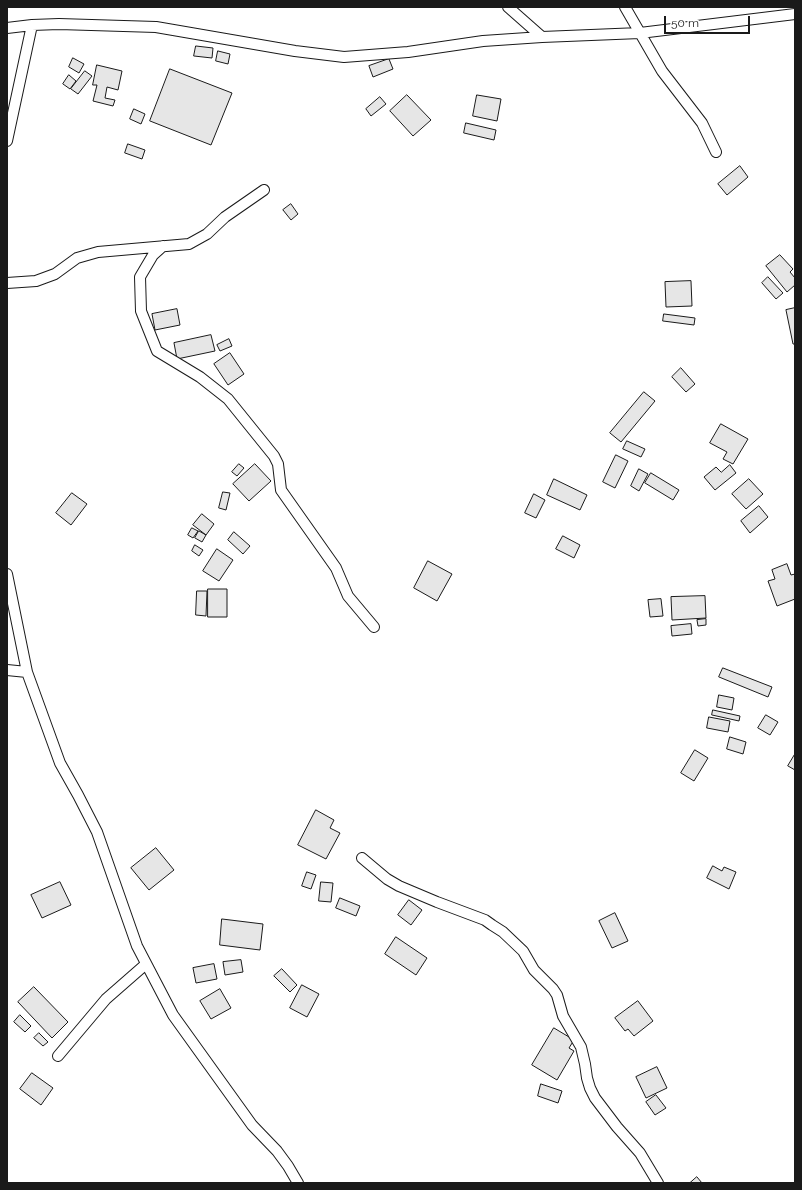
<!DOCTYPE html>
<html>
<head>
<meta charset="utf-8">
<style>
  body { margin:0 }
  #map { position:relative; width:802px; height:1190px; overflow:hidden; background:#fff; font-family:Raleway,sans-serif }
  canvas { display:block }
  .frame { position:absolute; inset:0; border:8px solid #1a1a1a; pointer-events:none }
  .scale { position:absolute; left:664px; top:16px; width:86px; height:18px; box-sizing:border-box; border:2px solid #1a1a1a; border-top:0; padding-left:5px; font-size:12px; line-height:14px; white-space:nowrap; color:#1a1a1a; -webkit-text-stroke:3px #fff; paint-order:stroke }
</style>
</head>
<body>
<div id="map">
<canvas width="802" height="1190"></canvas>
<div class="frame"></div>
<div class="scale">50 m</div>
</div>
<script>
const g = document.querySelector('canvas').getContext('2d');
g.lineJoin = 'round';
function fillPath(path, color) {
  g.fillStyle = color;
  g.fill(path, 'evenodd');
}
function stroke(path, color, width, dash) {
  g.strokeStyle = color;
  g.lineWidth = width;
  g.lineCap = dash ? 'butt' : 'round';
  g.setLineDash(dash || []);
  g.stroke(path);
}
const building = new Path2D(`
  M196,46L213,48L212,58L194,56Z
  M218,51L230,54L228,64L216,61Z
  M73,58L84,64L79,73L69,67Z
  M389,59L393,69L373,77L369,66Z
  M97,65L122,71L118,90L107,87L105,98L115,100L113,106L93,101L97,85H93Z
  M170,69L232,93L211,145L150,121Z
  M85,71L92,76L78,94L71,89Z
  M69,75L76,81L70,89L63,84Z
  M407,95L431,120L413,136L390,111Z
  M477,95L501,99L497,121L473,116Z
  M380,97L386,104L371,116L366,109Z
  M134,109L145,114L141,124L130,119Z
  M466,123L496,130L494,140L464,133Z
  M128,144L145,150L142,159L125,153Z
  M740,166L748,177L727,195L718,184Z
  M291,204L298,214L291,220L283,210Z
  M780,255L793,269L790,272L795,278V285L787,292L766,266Z
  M768,277L783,293L776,299L762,283Z
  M691,281L692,306L666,307L665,282Z
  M795,308V344H793L786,310Z
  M177,309L180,325L155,330L152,314Z
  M664,314L695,318L694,325L663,321Z
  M211,335L215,351L177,359L174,343Z
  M229,339L232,346L220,351L217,345Z
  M230,353L244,374L228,385L214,364Z
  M681,368L695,384L686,392L672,377Z
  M644,392L655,401L621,442L610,433Z
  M721,424L748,439L733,464L723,459L727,452L710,443Z
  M627,441L645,449L641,457L623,449Z
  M616,455L628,461L615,488L603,482Z
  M239,464L244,468L237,476L232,472Z
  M255,464L271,481L249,501L233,484Z
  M730,465L736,473L715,490L704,477L716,467L721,472Z
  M639,469L648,474L639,491L631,486Z
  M651,473L679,490L673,500L645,483Z
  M554,479L587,495L580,510L547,495Z
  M749,479L763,494L746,509L732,494Z
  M223,492L230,493L226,510L219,508Z
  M72,493L87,504L71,525L56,513Z
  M534,494L545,500L536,518L525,513Z
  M759,506L768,517L750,533L741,521Z
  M202,514L214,524L206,535L193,525Z
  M192,528L198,531L193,538L188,535Z
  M199,531L206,535L202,542L195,538Z
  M234,532L250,546L243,554L228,540Z
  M563,536L580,545L574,558L556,549Z
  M195,545L203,550L199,556L192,551Z
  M217,549L233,560L219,581L203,571Z
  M428,561L452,574L437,601L414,588Z
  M787,564L791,575L795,574V599L777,606L768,581L775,579L772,570Z
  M208,589H227V617H208Z
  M197,591H207L206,616L196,615Z
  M705,596L706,618L672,620L671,597Z
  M661,599L663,616L650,617L648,600Z
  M706,619V625L698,626L697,620Z
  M691,624L692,634L672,636L671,626Z
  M723,668L772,687L768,697L719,677Z
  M719,695L734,698L732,710L717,707Z
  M713,710L740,716L739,721L712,715Z
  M766,715L778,722L770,735L758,728Z
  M709,717L730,721L728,732L707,728Z
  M730,737L746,742L743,754L727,749Z
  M695,750L708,758L694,781L681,773Z
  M795,754V770L788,766Z
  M316,810L334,820L330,828L340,833L326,859L298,845Z
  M156,848L174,870L149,890L131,868Z
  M713,866L722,871L724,867L736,872L729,889L707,878Z
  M307,872L316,875L311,889L302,886Z
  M60,882L71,905L42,918L31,895Z
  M321,882L333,883L331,902L319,901Z
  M340,898L360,906L356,916L336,908Z
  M409,900L422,910L411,925L398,915Z
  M615,913L628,941L612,948L599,921Z
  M222,919L263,924L260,950L220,945Z
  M396,937L427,958L416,975L385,954Z
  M241,960L243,972L225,975L223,962Z
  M214,964L217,979L196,983L193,968Z
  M282,969L297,985L290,992L274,976Z
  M302,985L319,994L307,1017L290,1008Z
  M34,987L68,1022L52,1038L18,1002Z
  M220,989L231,1008L211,1019L200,1001Z
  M638,1001L653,1021L634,1036L628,1029L625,1031L615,1018Z
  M20,1015L31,1026L25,1032L14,1022Z
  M554,1028L574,1040L569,1048L574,1051L557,1080L532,1065Z
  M39,1033L48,1042L43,1046L34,1038Z
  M657,1067L667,1088L646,1098L636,1077Z
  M32,1073L53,1088L41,1105L20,1089Z
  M541,1084L562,1091L558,1103L538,1096Z
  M656,1095L666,1108L655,1115L646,1102Z
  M697,1177L702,1183H690Z`);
const minor = new Path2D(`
  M508,7L542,37
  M625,7L662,71L702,123L716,152
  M7,28L32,25L59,24L156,27L295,51L344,57L408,52L483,41L542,37L640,33L795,14
  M7,141L32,25
  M163,246L153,255L140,277L141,311L157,351L200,377L228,399L274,456L278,464L281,490L336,568L348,596L374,627
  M7,283L36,281L55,274L77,258L98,252L189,244L207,234L225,217L264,190
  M7,574L27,672L60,763L78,795L97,832L137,946L173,1015L252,1125L277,1151L288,1166L298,1183
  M7,670L27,672
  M362,858L387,879L399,886L437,902L485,920L492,925L503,932L523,951L534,970L553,989L557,995L563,1016L581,1047L585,1064L587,1078L590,1088L595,1098L617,1127L640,1153L658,1183
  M58,1056L106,999L146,964`);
fillPath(building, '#e6e6e6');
stroke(building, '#1a1a1a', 1);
stroke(minor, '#1a1a1a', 12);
stroke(minor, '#fff', 10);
</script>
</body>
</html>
